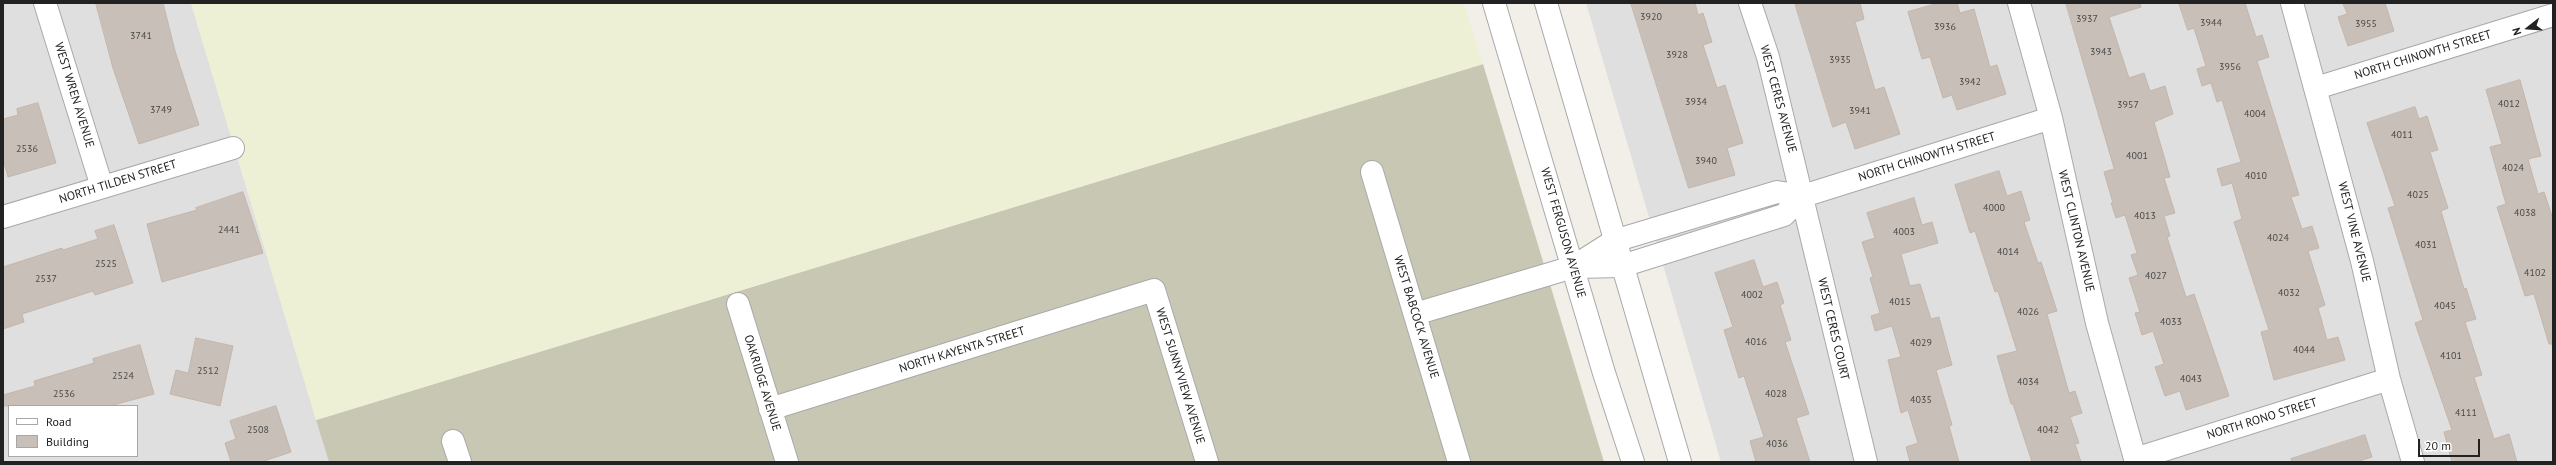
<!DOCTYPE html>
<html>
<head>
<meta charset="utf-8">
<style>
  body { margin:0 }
  #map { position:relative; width:2556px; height:465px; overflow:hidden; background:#f2efe9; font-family:"PT Sans",sans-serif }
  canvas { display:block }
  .frame { position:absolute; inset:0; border:4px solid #222; pointer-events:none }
  .legend { position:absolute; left:8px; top:405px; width:130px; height:52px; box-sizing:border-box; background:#fff; border:1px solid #a7a7a7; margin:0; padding:5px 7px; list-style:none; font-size:12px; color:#222 }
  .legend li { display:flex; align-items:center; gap:8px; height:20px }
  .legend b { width:20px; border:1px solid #a7a7a7 }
  .north { position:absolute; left:2508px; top:8px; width:40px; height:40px; -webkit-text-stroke:3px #fff; paint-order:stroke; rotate:253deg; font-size:11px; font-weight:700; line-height:16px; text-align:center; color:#222 }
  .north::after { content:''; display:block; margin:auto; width:14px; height:18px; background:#222; clip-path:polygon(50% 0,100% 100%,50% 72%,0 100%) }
  .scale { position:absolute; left:2418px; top:439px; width:62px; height:18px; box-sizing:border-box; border:2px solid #222; border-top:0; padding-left:5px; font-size:12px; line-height:14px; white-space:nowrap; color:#222; -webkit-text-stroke:3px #fff; paint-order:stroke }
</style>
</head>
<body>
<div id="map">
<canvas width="2556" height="465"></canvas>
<div class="frame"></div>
<ul class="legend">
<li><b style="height:5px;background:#fff"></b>Road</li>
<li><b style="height:11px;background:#c7bfb8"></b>Building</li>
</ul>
<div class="north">N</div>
<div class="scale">20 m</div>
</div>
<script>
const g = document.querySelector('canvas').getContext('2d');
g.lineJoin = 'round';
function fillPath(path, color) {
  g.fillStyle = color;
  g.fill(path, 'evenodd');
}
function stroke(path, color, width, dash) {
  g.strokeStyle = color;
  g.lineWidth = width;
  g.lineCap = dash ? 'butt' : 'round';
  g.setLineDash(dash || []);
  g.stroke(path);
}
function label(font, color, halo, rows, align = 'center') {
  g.font = font + ' "PT Sans",sans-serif';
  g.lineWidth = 3.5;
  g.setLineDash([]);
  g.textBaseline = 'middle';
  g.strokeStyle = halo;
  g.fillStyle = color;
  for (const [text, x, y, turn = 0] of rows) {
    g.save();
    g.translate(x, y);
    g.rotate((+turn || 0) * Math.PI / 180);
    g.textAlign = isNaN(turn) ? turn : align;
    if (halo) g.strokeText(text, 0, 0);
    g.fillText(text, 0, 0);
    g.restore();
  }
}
const residential = new Path2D(`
  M3,3H191L329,462H3ZM9,406H137V456H9Z
  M1586,3H2553V462H1721Z`);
const construction = new Path2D(`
  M1483,64L1604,462H329L316,420Z`);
const farmland = new Path2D(`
  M191,3H1464L1483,64L316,420Z`);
const building = new Path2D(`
  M96,3H163L175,51L199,125L139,144L113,68Z
  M1631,3H1695L1698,15L1703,13L1712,42L1703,45L1717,88L1725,85L1743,143L1727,148L1735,175L1689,188Z
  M1795,3H1860L1864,19L1855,22L1875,90L1884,87L1900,134L1855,149L1846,122L1833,127Z
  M1939,3H1957L1960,13L1974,9L1990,67L1997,65L2006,94L1957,110L1952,95L1943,98L1930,57L1922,59L1908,12Z
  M2066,3H2140L2141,7L2109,17L2129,78L2144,73L2150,91L2165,86L2173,114L2154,122L2170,177L2164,178L2175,213L2164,216L2170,236L2167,237L2186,297L2194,294L2229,396L2186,410L2180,391L2165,396L2155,367L2164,364L2153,331L2142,335L2135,313L2140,312L2129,278L2138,275L2131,255L2137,253L2125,215L2116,218L2111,203H2113L2104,172L2114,169Z
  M2179,3H2245L2256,37L2262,35L2269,57L2257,61L2299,195L2291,197L2302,229L2312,226L2319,248L2308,251L2325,305L2318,308L2327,340L2338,337L2345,360L2274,380L2261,332L2269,330L2234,222L2242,219L2232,183L2222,186L2217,169L2241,162L2222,100L2217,102L2211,83L2202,86L2197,69L2206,66L2194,28L2188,30Z
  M2343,3H2385L2394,31L2348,46L2338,17L2347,14Z
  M2520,80L2541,156L2528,159L2538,194L2544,192L2553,219V344H2549L2534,294L2525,296L2497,207L2506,204L2490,147L2502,144L2486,90Z
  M38,103L56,163L8,177L3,159V119L18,115L17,109Z
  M2415,107L2419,119L2427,116L2438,150L2430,152L2448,208L2441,211L2464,289L2466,288L2476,319L2465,322L2482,375L2474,377L2494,439L2509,434L2517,462H2452L2444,432L2452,430L2415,323L2423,320L2388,208L2395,206L2367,123Z
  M1999,171L2007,196L2021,191L2030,220L2024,222L2038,263L2041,262L2057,311L2047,314L2069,393L2075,391L2082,413L2070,417L2079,443L2075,444L2081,462H2032L2013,404H2011L1997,356L2017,351L1998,291L1995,292L1975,231L1970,233L1955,185Z
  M243,192L263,253L162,282L147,224L197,210L196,208Z
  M1914,198L1922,225L1932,222L1938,243L1901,254L1910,286L1920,284L1931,319L1939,317L1952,365L1936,370L1952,425L1949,426L1959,462H1910L1906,447L1918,443L1908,410L1901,413L1888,360L1901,357L1892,326L1875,331L1871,316L1880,313L1870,278L1873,277L1862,242L1875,238L1867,213Z
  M114,225L133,283L95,295L93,291L22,314L24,322L3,329V267L62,248L63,250L98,239L95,231Z
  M1754,260L1763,287L1777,282L1784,303L1780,305L1791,340L1785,342L1809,414L1796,418L1810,462H1756L1750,441L1764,437L1744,376L1739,378L1724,330L1733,327L1715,273Z
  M196,338L233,346L220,406L170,394L176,370L188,373Z
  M140,345L154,394L110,406H3V395L35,386L34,381L94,363L93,359Z
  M276,406L291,452L261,462H231L225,443L236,439L230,421Z
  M2365,435L2372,457L2356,462H2292L2291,459Z`);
const minor = new Path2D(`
  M45,3L102,187
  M1750,3L1768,57L1866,462
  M2019,3L2051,118L2097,323L2136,462
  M2292,3L2362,261L2389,379L2413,462
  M2316,88L2553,15
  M1372,172L1459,462
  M3,217L233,148
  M1574,267L1622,266L1784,215L1803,196
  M738,304L787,462
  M1415,314L1573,267L1614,241L1777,192L1803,196L2051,118
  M770,409L1154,290L1207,462
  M453,441L460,462
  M2135,459L2389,379`);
const tertiary = new Path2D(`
  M1494,3L1604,373L1633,462
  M1546,3L1680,462`);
const numberNames = [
  ["3920",1651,17],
  ["3937",2087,19],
  ["3944",2211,23],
  ["3955",2366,24],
  ["3936",1945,27],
  ["3741",141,36],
  ["3943",2101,52],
  ["3928",1677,55],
  ["3935",1840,60],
  ["3956",2230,67],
  ["3942",1970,82],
  ["3934",1696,102],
  ["4012",2509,104],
  ["3957",2128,105],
  ["3749",161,110],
  ["3941",1860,111],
  ["4004",2255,114],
  ["4011",2402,135],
  ["2536",27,149],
  ["4001",2137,156],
  ["3940",1706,161],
  ["4024",2513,168],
  ["4010",2256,176],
  ["4025",2418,195],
  ["4000",1994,208],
  ["4038",2525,213],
  ["4013",2145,216],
  ["2441",229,230],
  ["4003",1904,232],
  ["4024",2278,238],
  ["4031",2426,245],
  ["4014",2008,252],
  ["2525",106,264],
  ["4102",2535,273],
  ["4027",2156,276],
  ["2537",46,279],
  ["4032",2289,293],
  ["4002",1752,295],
  ["4015",1900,302],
  ["4045",2445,306],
  ["4026",2028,312],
  ["4033",2171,322],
  ["4016",1756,342],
  ["4029",1921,343],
  ["4044",2304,350],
  ["4101",2451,356],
  ["2512",208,371],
  ["2524",123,376],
  ["4043",2191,379],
  ["4034",2028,382],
  ["2536",64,394],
  ["4028",1776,394],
  ["4035",1921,400],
  ["4111",2466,413],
  ["2508",258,430],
  ["4042",2048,430],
  ["4036",1777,444]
];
const streetNames = [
  ["NORTH CHINOWTH STREET",2423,55,-17],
  ["WEST WREN AVENUE",74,95,73],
  ["WEST CERES AVENUE",1778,99,75],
  ["NORTH CHINOWTH STREET",1927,157,-17],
  ["NORTH TILDEN STREET",118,182,-17],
  ["WEST CLINTON AVENUE",2076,231,77],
  ["WEST VINE AVENUE",2354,232,76],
  ["WEST FERGUSON AVENUE",1563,233,74],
  ["WEST BABCOCK AVENUE",1416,317,73],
  ["WEST CERES COURT",1833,329,77],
  ["NORTH KAYENTA STREET",962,350,-17],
  ["WEST SUNNYVIEW AVENUE",1180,376,73],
  ["OAKRIDGE AVENUE",762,383,73],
  ["NORTH RONO STREET",2262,419,-17]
];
fillPath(residential, '#e0dfdf');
fillPath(construction, '#c7c7b4');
fillPath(farmland, '#eef0d5');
fillPath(building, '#c7bfb8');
stroke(building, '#c4b6ab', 1);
stroke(minor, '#a9a9a9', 24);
stroke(tertiary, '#a9a9a9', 24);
stroke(minor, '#fff', 22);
stroke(tertiary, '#fff', 22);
label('10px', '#4b4948', null, numberNames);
label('12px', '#222', '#fff', streetNames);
</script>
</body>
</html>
